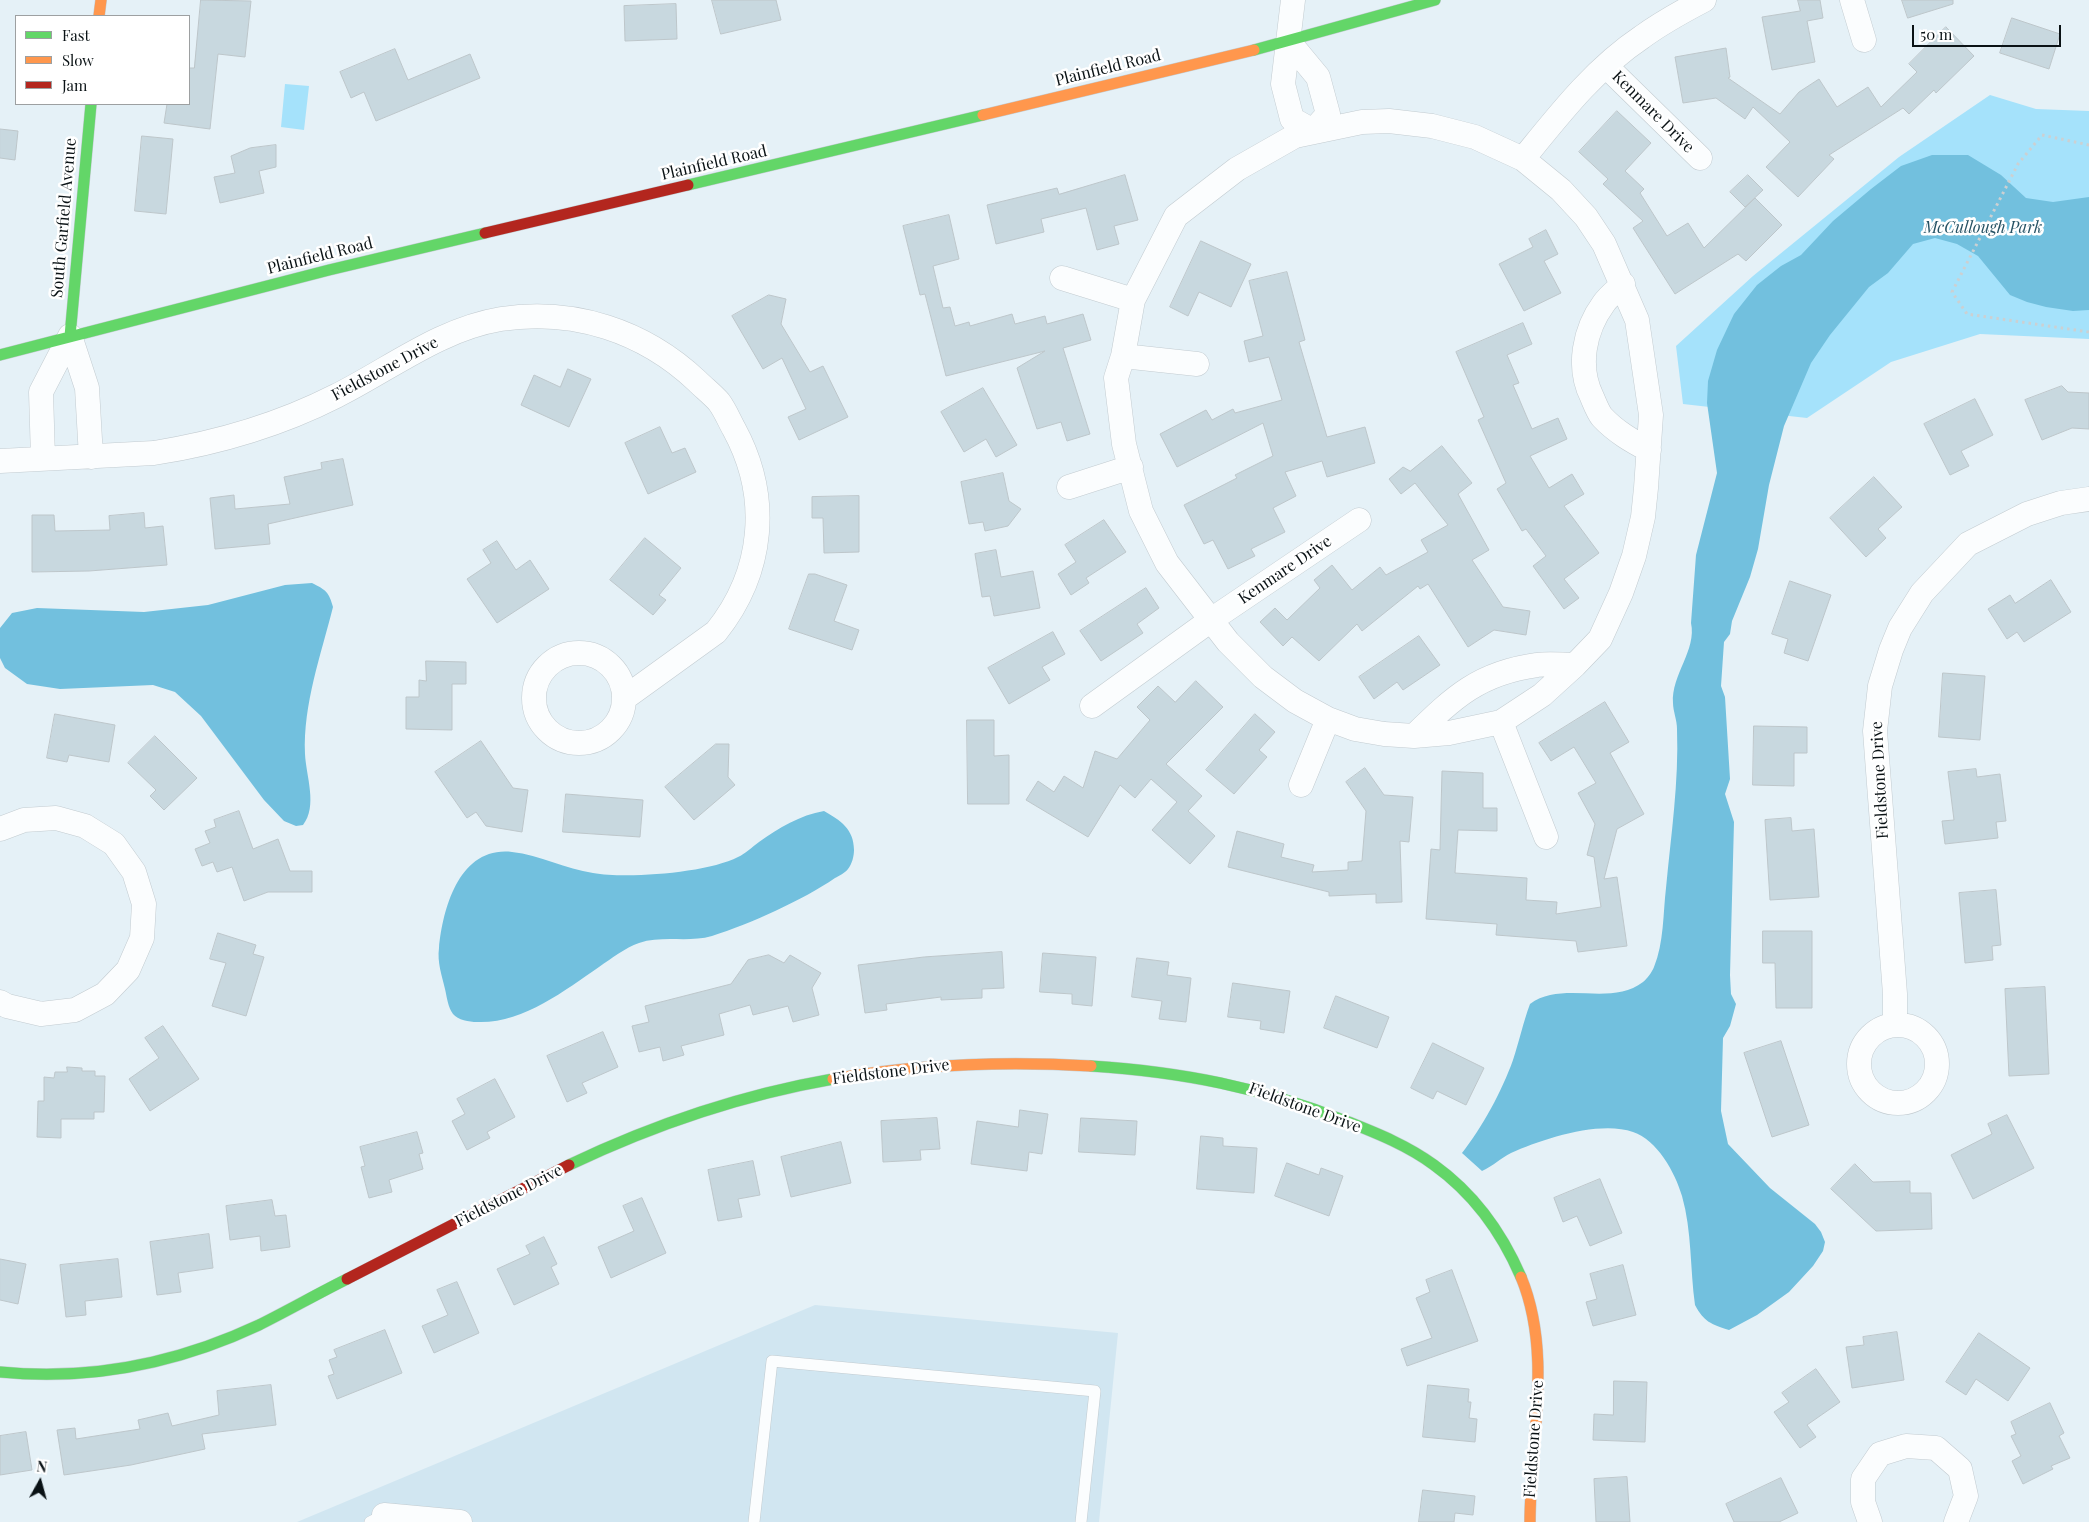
<!DOCTYPE html>
<html>
<head>
<meta charset="utf-8">
<style>
  body { margin:0 }
  #map { position:relative; width:2089px; height:1522px; overflow:hidden; background:#e5f1f7; font-family:"Playfair Display",serif }
  canvas { display:block }
  .legend { position:absolute; left:15px; top:15px; width:175px; height:90px; box-sizing:border-box; background:#fff; border:1px solid #9da0a1; margin:0; padding:6px 9px; list-style:none; font-size:15px; color:#0a1215 }
  .legend li { display:flex; align-items:center; gap:10px; height:25px }
  .legend b { width:25px; border:1px solid #9da0a1 }
  .north { position:absolute; left:15px; top:1457px; width:50px; height:50px; -webkit-text-stroke:4px #fff; paint-order:stroke; rotate:7deg; font-size:14px; font-weight:700; line-height:20px; text-align:center; color:#0a1215 }
  .north::after { content:''; display:block; margin:auto; width:18px; height:22px; background:#0a1215; clip-path:polygon(50% 0,100% 100%,50% 72%,0 100%) }
  .scale { position:absolute; left:1912px; top:25px; width:149px; height:22px; box-sizing:border-box; border:2px solid #0a1215; border-top:0; padding-left:6px; font-size:15px; line-height:18px; white-space:nowrap; color:#0a1215; -webkit-text-stroke:4px #fff; paint-order:stroke }
</style>
</head>
<body>
<div id="map">
<canvas width="2089" height="1522"></canvas>
<ul class="legend">
<li><b style="height:6px;background:#63d668"></b>Fast</li>
<li><b style="height:6px;background:#ff974d"></b>Slow</li>
<li><b style="height:6px;background:#b3261e"></b>Jam</li>
</ul>
<div class="north">N</div>
<div class="scale">50 m</div>
</div>
<script>
const g = document.querySelector('canvas').getContext('2d');
g.lineJoin = 'round';
function fillPath(path, color) {
  g.fillStyle = color;
  g.fill(path, 'evenodd');
}
function stroke(path, color, width, dash) {
  g.strokeStyle = color;
  g.lineWidth = width;
  g.lineCap = dash ? 'butt' : 'round';
  g.setLineDash(dash || []);
  g.stroke(path);
}
function label(font, color, halo, rows, align = 'center') {
  g.font = font + ' "Playfair Display",serif';
  g.lineWidth = 5;
  g.setLineDash([]);
  g.textBaseline = 'middle';
  g.strokeStyle = halo;
  g.fillStyle = color;
  for (const [text, x, y, turn = 0] of rows) {
    g.save();
    g.translate(x, y);
    g.rotate((+turn || 0) * Math.PI / 180);
    g.textAlign = isNaN(turn) ? turn : align;
    if (halo) g.strokeText(text, 0, 0);
    g.fillText(text, 0, 0);
    g.restore();
  }
}
const built = new Path2D(`
  M815,1305L1118,1333L1099,1522H297Z`);
const green = new Path2D(`
  M285,84L309,86L304,130L281,127Z
  M1990,95L2036,109L2089,111V339L1980,334L1891,362L1807,418L1683,404L1676,346L1753,276L1899,157Z`);
const water = new Path2D(`
  M1932,155H1968L2001,175L2026,198L2053,202L2089,197V310L2073,311L2046,307L2027,302L2010,295L1978,256L1957,244L1935,238L1913,244L1888,273L1869,287L1830,335L1811,363L1784,426L1769,485L1758,549L1750,577L1732,621L1730,634L1724,642L1721,686L1725,697L1730,779L1725,794L1734,822L1730,975L1731,994L1736,1004L1730,1026L1723,1038L1721,1111L1728,1144L1770,1188L1815,1224L1821,1232L1825,1242L1823,1251L1813,1266L1789,1292L1757,1315L1729,1330C1711,1324 1704,1322 1695,1305C1690,1269 1692,1231 1682,1196C1675,1172 1657,1140 1633,1132C1600,1120 1542,1139 1511,1153C1501,1158 1493,1166 1482,1171L1462,1153C1482,1128 1502,1091 1513,1060C1519,1042 1523,1023 1530,1004C1562,980 1611,1007 1643,982C1647,979 1652,972 1654,967C1664,943 1663,913 1666,888C1671,835 1679,782 1677,729C1677,720 1673,711 1673,703C1671,675 1697,650 1691,623L1696,555L1717,473L1707,403L1708,381L1717,350L1734,314L1757,285L1781,266L1801,255L1833,221L1871,189L1901,166Z
  M312,583C326,590 329,592 333,607C321,655 303,704 305,754C306,776 318,806 303,825L296,826L284,821L264,800L201,716L175,692L153,685L60,689L27,684L5,668L0,658V628L12,613L37,608L144,612L208,605L285,585Z
  M824,811C840,820 854,829 854,850C854,856 852,864 848,869C845,873 839,876 835,878C803,900 750,924 712,936C688,943 663,935 639,943C625,948 612,958 599,967C564,991 522,1024 477,1022C469,1022 458,1020 453,1014C448,1007 447,998 445,989C442,976 437,962 439,948C443,907 460,846 512,852C540,855 566,869 593,873C627,879 707,873 738,857C745,854 752,847 759,842C779,828 800,815 824,811Z`);
const building = new Path2D(`
  M201,0L251,1L245,57L218,54L210,129L164,123L167,104H189V68H194Z
  M712,0H776L781,20L721,34Z
  M1798,0H1820L1823,18L1807,21L1815,62L1772,70L1762,17L1800,11Z
  M1902,0H1953V4L1908,18Z
  M676,4L677,39L625,41L624,6Z
  M2012,18L2060,34L2049,69L2000,53Z
  M1946,27L1974,56L1936,93L1934,90L1909,114L1903,108L1829,155L1834,159L1798,197L1766,167L1790,142L1753,107L1745,119L1716,98L1683,103L1675,57L1726,48L1730,77L1728,78L1780,114L1799,92L1819,79L1837,107L1868,87L1881,107L1917,72L1909,64Z
  M395,49L408,80L470,54L480,78L376,121L364,92L351,98L340,72Z
  M1617,111L1651,143L1625,171L1644,189L1640,193L1667,236L1688,223L1704,248L1755,198L1782,225L1746,261L1738,254L1675,294L1633,228L1643,221L1603,184L1608,179L1579,152Z
  M0,129L18,131L15,160L0,158Z
  M142,136L173,139L166,214L135,211Z
  M276,145V167L259,171L264,193L220,203L214,177L235,173L231,156L250,148Z
  M1125,175L1138,220L1114,226L1119,244L1097,250L1086,208L1041,219L1044,232L996,244L987,205L1057,188L1059,194Z
  M1748,175L1763,190L1745,207L1730,192Z
  M949,215L959,259L933,266L943,308L950,307L955,326L969,322L970,326L1012,314L1015,324L1045,316L1047,324L1083,314L1091,340L1063,348L1090,434L1067,441L1061,422L1037,429L1017,368L1045,351L946,376L925,294L920,295L903,226Z
  M1546,230L1558,254L1544,261L1561,293L1524,311L1499,264L1533,247L1529,239Z
  M1201,241L1251,264L1231,307L1199,292L1188,316L1170,307Z
  M1287,272L1305,340L1299,342L1327,437L1365,427L1375,463L1327,477L1322,461L1285,472L1296,496L1273,508L1285,532L1251,549L1255,556L1228,569L1213,540L1204,544L1184,505L1237,478L1235,475L1273,456L1263,423L1177,467L1160,434L1206,410L1212,420L1233,409L1235,413L1282,400L1269,357L1249,362L1244,341L1263,336L1249,281Z
  M769,295L786,299L781,324L810,372L823,366L848,417L799,440L788,417L806,409L782,358L763,369L732,316Z
  M1523,323L1532,344L1507,355L1519,383L1513,385L1532,429L1558,418L1567,439L1530,456L1549,488L1572,474L1584,494L1564,506L1599,553L1564,579L1579,598L1564,609L1533,566L1546,556L1526,529L1522,531L1497,489L1506,483L1478,420L1484,417L1456,352Z
  M568,369L591,379L569,427L521,405L534,375L560,387Z
  M2062,386L2068,392L2089,393V429L2072,428L2042,440L2025,400Z
  M983,388L1017,445L996,457L986,439L964,452L941,412Z
  M1975,399L1993,435L1961,451L1969,466L1950,475L1924,424Z
  M660,427L672,453L685,448L696,472L648,494L625,443Z
  M1442,446L1472,483L1458,494L1489,550L1472,560L1503,607L1530,611L1526,635L1494,630L1468,647L1428,584L1420,589L1418,586L1362,631L1357,624L1319,661L1292,637L1283,646L1260,622L1275,608L1287,620L1320,588L1314,580L1332,565L1352,590L1380,567L1386,575L1428,552L1421,540L1448,525L1415,483L1401,494L1389,479L1403,467L1410,471Z
  M343,459L353,505L268,524L270,544L215,549L210,498L234,495L235,509L290,504L284,477L322,469L321,463Z
  M1003,473L1009,501L1021,509L1008,526L985,531L983,522L969,524L961,482Z
  M1874,477L1902,507L1878,529L1886,538L1866,557L1830,518Z
  M859,496V552L824,553L823,518H812V497Z
  M144,513L145,528L163,526L167,565L89,571L32,572V515H54L55,531L110,530L109,516Z
  M1104,520L1126,552L1086,578L1089,583L1071,595L1058,574L1076,562L1065,545Z
  M645,538L681,568L659,595L666,600L653,615L610,580Z
  M497,541L516,570L530,560L549,589L497,623L467,579L491,563L483,550Z
  M996,550L1001,577L1033,571L1040,608L994,616L990,596L982,597L975,554Z
  M809,574H815L847,585L834,621L859,630L852,650L789,629Z
  M2051,580L2071,612L2024,642L2017,632L2007,639L1988,609L2010,595L2015,603Z
  M1790,581L1831,595L1808,661L1784,653L1788,639L1772,634Z
  M1146,588L1159,608L1137,624L1143,633L1101,661L1080,631Z
  M1053,632L1065,654L1042,667L1050,680L1009,704L988,668Z
  M1419,636L1440,665L1403,690L1397,682L1374,699L1359,677Z
  M426,661L466,662V684H452V730L406,729V697H419V680L426,681Z
  M1943,673L1985,676L1980,740L1939,737Z
  M1196,681L1223,707L1166,764L1202,796L1188,811L1215,836L1190,864L1152,830L1177,802L1151,779L1135,798L1120,785L1088,837L1026,800L1038,781L1054,792L1064,776L1083,788L1095,751L1117,759L1150,720L1137,707L1158,686L1175,702Z
  M1605,702L1629,742L1610,753L1644,814L1617,829L1604,879L1617,877L1627,946L1578,952L1576,941L1496,935L1497,924L1426,919L1431,849L1440,850L1442,771L1483,773V808H1497V831L1458,830L1455,873L1527,878L1526,900L1557,902L1556,914L1601,907L1594,857L1587,855L1595,824L1578,793L1596,783L1574,747L1551,761L1539,743Z
  M55,714L115,725L109,762L69,755L67,762L47,758Z
  M1255,714L1275,732L1259,750L1267,757L1234,794L1206,770Z
  M967,720H994V756L1009,755V804H968Z
  M1754,726L1807,727V753H1794V786L1753,785Z
  M155,736L197,778L164,810L150,796L156,790L128,763Z
  M481,741L513,788L528,790L522,832L486,826L476,812L467,818L435,772Z
  M716,744H729L728,777L735,785L694,820L665,787Z
  M1365,768L1384,795L1413,797L1409,842L1400,841L1402,902L1376,903V894L1329,896V892L1228,867L1237,831L1284,844L1281,857L1314,865L1312,872L1348,870V862L1362,861L1366,811L1346,782Z
  M1976,769L1977,777L2000,774L2006,821L1996,822L1998,838L1945,844L1942,821L1954,820L1948,772Z
  M566,794L643,800L640,837L563,832Z
  M239,811L253,849L278,839L290,871H312V892H268L244,901L232,867L217,872L213,862L202,866L195,849L210,843L205,831L216,827L214,820Z
  M1791,818L1792,831L1814,829L1819,897L1770,900L1765,820Z
  M1996,890L2001,945L1992,946L1993,960L1965,963L1959,893Z
  M1763,931H1812V1008H1776L1775,963H1763Z
  M218,933L256,945L253,954L264,957L246,1016L212,1006L226,963L210,959Z
  M1002,952L1004,988L982,989V998L941,1000V997L886,1004L887,1010L865,1013L858,965L924,957Z
  M1043,953L1096,957L1092,1006L1072,1004V994L1040,992Z
  M769,955L784,963L790,955L821,973L812,988L819,1015L793,1022L788,1006L753,1015L750,1005L719,1014L724,1035L681,1046L684,1055L663,1061L660,1047L639,1052L632,1026L649,1022L645,1006L731,984L748,960Z
  M1137,958L1169,962L1167,975L1191,978L1186,1022L1159,1019L1162,1001L1132,997Z
  M1233,983L1290,991L1284,1033L1260,1029L1261,1021L1228,1017Z
  M2045,987L2049,1074L2009,1076L2005,989Z
  M1336,996L1389,1017L1377,1048L1324,1028Z
  M163,1026L199,1079L150,1111L129,1079L159,1058L145,1038Z
  M603,1032L618,1067L582,1083L587,1093L567,1102L547,1056Z
  M1781,1041L1809,1125L1772,1137L1744,1053Z
  M1433,1043L1484,1068L1466,1105L1437,1091L1433,1099L1411,1088Z
  M67,1067L82,1068V1071H95V1076H105L104,1112H94V1119H61V1138L37,1137L38,1101H44V1077L54,1078L55,1072H67Z
  M495,1079L515,1117L487,1132L490,1138L467,1150L452,1121L465,1114L457,1099Z
  M1020,1110L1048,1114L1042,1154L1029,1152L1027,1171L971,1164L977,1121L1018,1127Z
  M2007,1115L2034,1168L1973,1199L1951,1155L1992,1134L1988,1124Z
  M937,1118L940,1149L920,1150L921,1160L883,1162L881,1121Z
  M1081,1118L1137,1121L1135,1155L1079,1152Z
  M417,1132L423,1153L419,1154L423,1169L389,1180L392,1192L369,1198L361,1167L365,1166L360,1147Z
  M1201,1136L1223,1138V1146L1257,1148L1254,1193L1197,1189Z
  M841,1142L851,1183L791,1197L781,1157Z
  M753,1161L760,1195L738,1199L742,1217L718,1221L708,1170Z
  M1287,1163L1319,1175L1321,1168L1343,1176L1329,1216L1275,1196Z
  M1855,1164L1873,1182L1910,1181V1193H1931L1932,1229L1876,1231L1831,1189Z
  M1600,1179L1622,1233L1590,1246L1577,1216L1563,1222L1554,1198Z
  M642,1198L666,1253L611,1278L598,1247L634,1231L623,1206Z
  M272,1200L275,1216L286,1215L290,1247L261,1251L260,1236L230,1240L226,1206Z
  M209,1234L213,1268L178,1273L181,1292L157,1295L150,1242Z
  M544,1237L557,1264L551,1267L559,1284L514,1305L497,1269L530,1254L526,1246Z
  M0,1259L26,1264L18,1304L0,1300Z
  M118,1259L122,1297L85,1301L86,1315L66,1317L60,1265Z
  M1623,1265L1636,1315L1593,1326L1586,1302L1597,1299L1590,1274Z
  M1452,1270L1478,1341L1407,1366L1401,1349L1432,1338L1416,1298L1430,1292L1426,1280Z
  M457,1282L479,1333L434,1353L422,1326L448,1315L437,1290Z
  M385,1330L402,1373L337,1399L328,1376L334,1374L329,1360L337,1357L334,1350Z
  M1897,1332L1904,1380L1852,1388L1846,1347L1864,1345L1863,1337Z
  M1979,1333L2030,1368L2008,1401L1976,1379L1966,1395L1946,1382Z
  M1816,1369L1840,1402L1807,1425L1816,1437L1800,1448L1774,1412L1789,1402L1782,1393Z
  M1614,1381L1647,1382L1645,1442L1593,1440L1594,1414L1613,1415Z
  M271,1385L276,1425L202,1434L205,1449L131,1465L64,1475L57,1430L75,1428L76,1439L140,1429L138,1420L168,1413L172,1426L219,1415L217,1391Z
  M1428,1385L1469,1389L1468,1402H1471L1469,1418L1477,1419L1475,1442L1423,1437Z
  M2050,1403L2064,1433L2059,1436L2070,1458L2051,1466L2053,1469L2023,1484L2012,1461L2021,1456L2011,1436L2016,1434L2011,1422Z
  M26,1432L32,1470L0,1475V1436Z
  M1627,1477L1630,1522H1596L1594,1479Z
  M1781,1478L1798,1513L1779,1522H1734L1726,1504Z
  M1423,1490L1475,1496L1473,1515L1455,1513L1454,1522H1419Z`);
const path = new Path2D(`
  M2089,145L2042,135L2018,164L1952,292L1967,314L2089,332`);
const lane = new Path2D(`
  M370,1522L384,1515
  M754,1522L772,1361L1095,1391L1081,1522`);
const street = new Path2D(`
  M1852,0L1864,40
  M1289,42L1318,77L1328,114L1313,131L1292,119L1283,84L1293,0
  M1606,66L1700,158
  M1389,121L1432,126L1475,137L1523,159L1561,190L1586,217L1604,244L1637,320L1651,415L1646,488L1643,517L1634,556L1621,593L1600,639L1575,665L1542,695L1501,722L1449,733L1414,736L1384,734L1355,729L1328,719L1295,701L1263,677L1228,642L1167,563L1141,511L1124,444L1116,378L1123,356L1133,300L1176,216L1237,169L1295,136L1362,122Z
  M1523,159C1558,116 1594,69 1642,37C1661,23 1683,11 1704,0
  M1062,278L1133,300
  M1623,284C1617,290 1609,296 1604,303C1584,330 1577,367 1592,397C1595,404 1598,412 1602,417C1616,432 1632,441 1649,450
  M70,336L87,388L91,457
  M1123,356L1197,364
  M43,458L41,392L70,336
  M0,461L154,453C217,443 279,425 336,396C390,369 440,329 501,319C574,308 644,331 697,381C704,388 713,395 719,402C725,410 729,420 734,429C771,497 764,572 716,632L626,697
  M1069,487L1131,467
  M534 698a45 45 0 1 1 90 0a45 45 0 1 1-90 0Z
  M1092,706L1211,620L1359,520
  M1501,722L1546,837
  M1414,736C1454,697 1479,673 1537,665C1549,663 1563,665 1575,665
  M1301,785L1328,719
  M0,829L24,820L56,818L85,826L114,844L134,872L144,904L142,938L128,970L105,994L75,1010L41,1014L7,1006L0,1002
  M1895,1024V994L1875,731L1880,686L1891,650L1900,628L1922,593L1968,544L2027,514L2061,503L2089,499
  M1859 1064a39 39 0 1 1 78 0a39 39 0 1 1-78 0Z
  M384,1515L460,1522
  M1870,1522L1863,1502V1479L1880,1454L1906,1446L1936,1448L1960,1469L1966,1496L1956,1522`);
const fast = new Path2D(`
  M1254,50L1435,0
  M688,185L983,115
  M70,336L91,104
  M0,355L329,270L485,233
  M1091,1066C1183,1072 1259,1087 1346,1121C1376,1133 1407,1145 1434,1165C1473,1193 1502,1233 1521,1277
  M569,1165C653,1125 741,1095 833,1079
  M0,1372C91,1381 176,1364 259,1325C289,1310 317,1294 347,1279`);
const slow = new Path2D(`
  M99,16L101,0
  M983,115L1254,50
  M833,1079C918,1064 1004,1061 1091,1066
  M1521,1277C1553,1354 1530,1442 1530,1522`);
const jam = new Path2D(`
  M485,233L688,185
  M347,1279L569,1165`);
const streetNames = [
  ["Plainfield Road",1108,68,-14],
  ["Kenmare Drive",1653,112,45],
  ["Plainfield Road",714,163,-13],
  ["South Garfield Avenue",64,218,-85],
  ["Plainfield Road",320,256,-14],
  ["Fieldstone Drive",385,369,-28],
  ["Kenmare Drive",1285,570,-34],
  ["Fieldstone Drive",1880,780,-93],
  ["Fieldstone Drive",891,1072,-7],
  ["Fieldstone Drive",1305,1108,20],
  ["Fieldstone Drive",509,1196,-27],
  ["Fieldstone Drive",1534,1439,-86]
];
const parkNames = [
  ["McCullough Park",1983,228]
];
fillPath(built, '#d1e6f1');
fillPath(green, '#a5e2fb');
fillPath(water, '#72c0de');
fillPath(building, '#c8d8df');
stroke(building, '#bdc6ca', 1);
stroke(lane, '#c2cbd0', 12);
stroke(street, '#c2cbd0', 25);
stroke(fast, '#c2cbd0', 12);
stroke(slow, '#c2cbd0', 12);
stroke(jam, '#c2cbd0', 12);
stroke(path, '#ccd0d2', 3, [2.5, 4]);
stroke(lane, '#fbfdfe', 11);
stroke(street, '#fbfdfe', 24);
stroke(fast, '#63d668', 11);
stroke(slow, '#ff974d', 11);
stroke(jam, '#b3261e', 11);
label('16px', '#0a1215', '#fff', streetNames);
label('italic 16px', '#265264', '#fff', parkNames);
</script>
</body>
</html>
